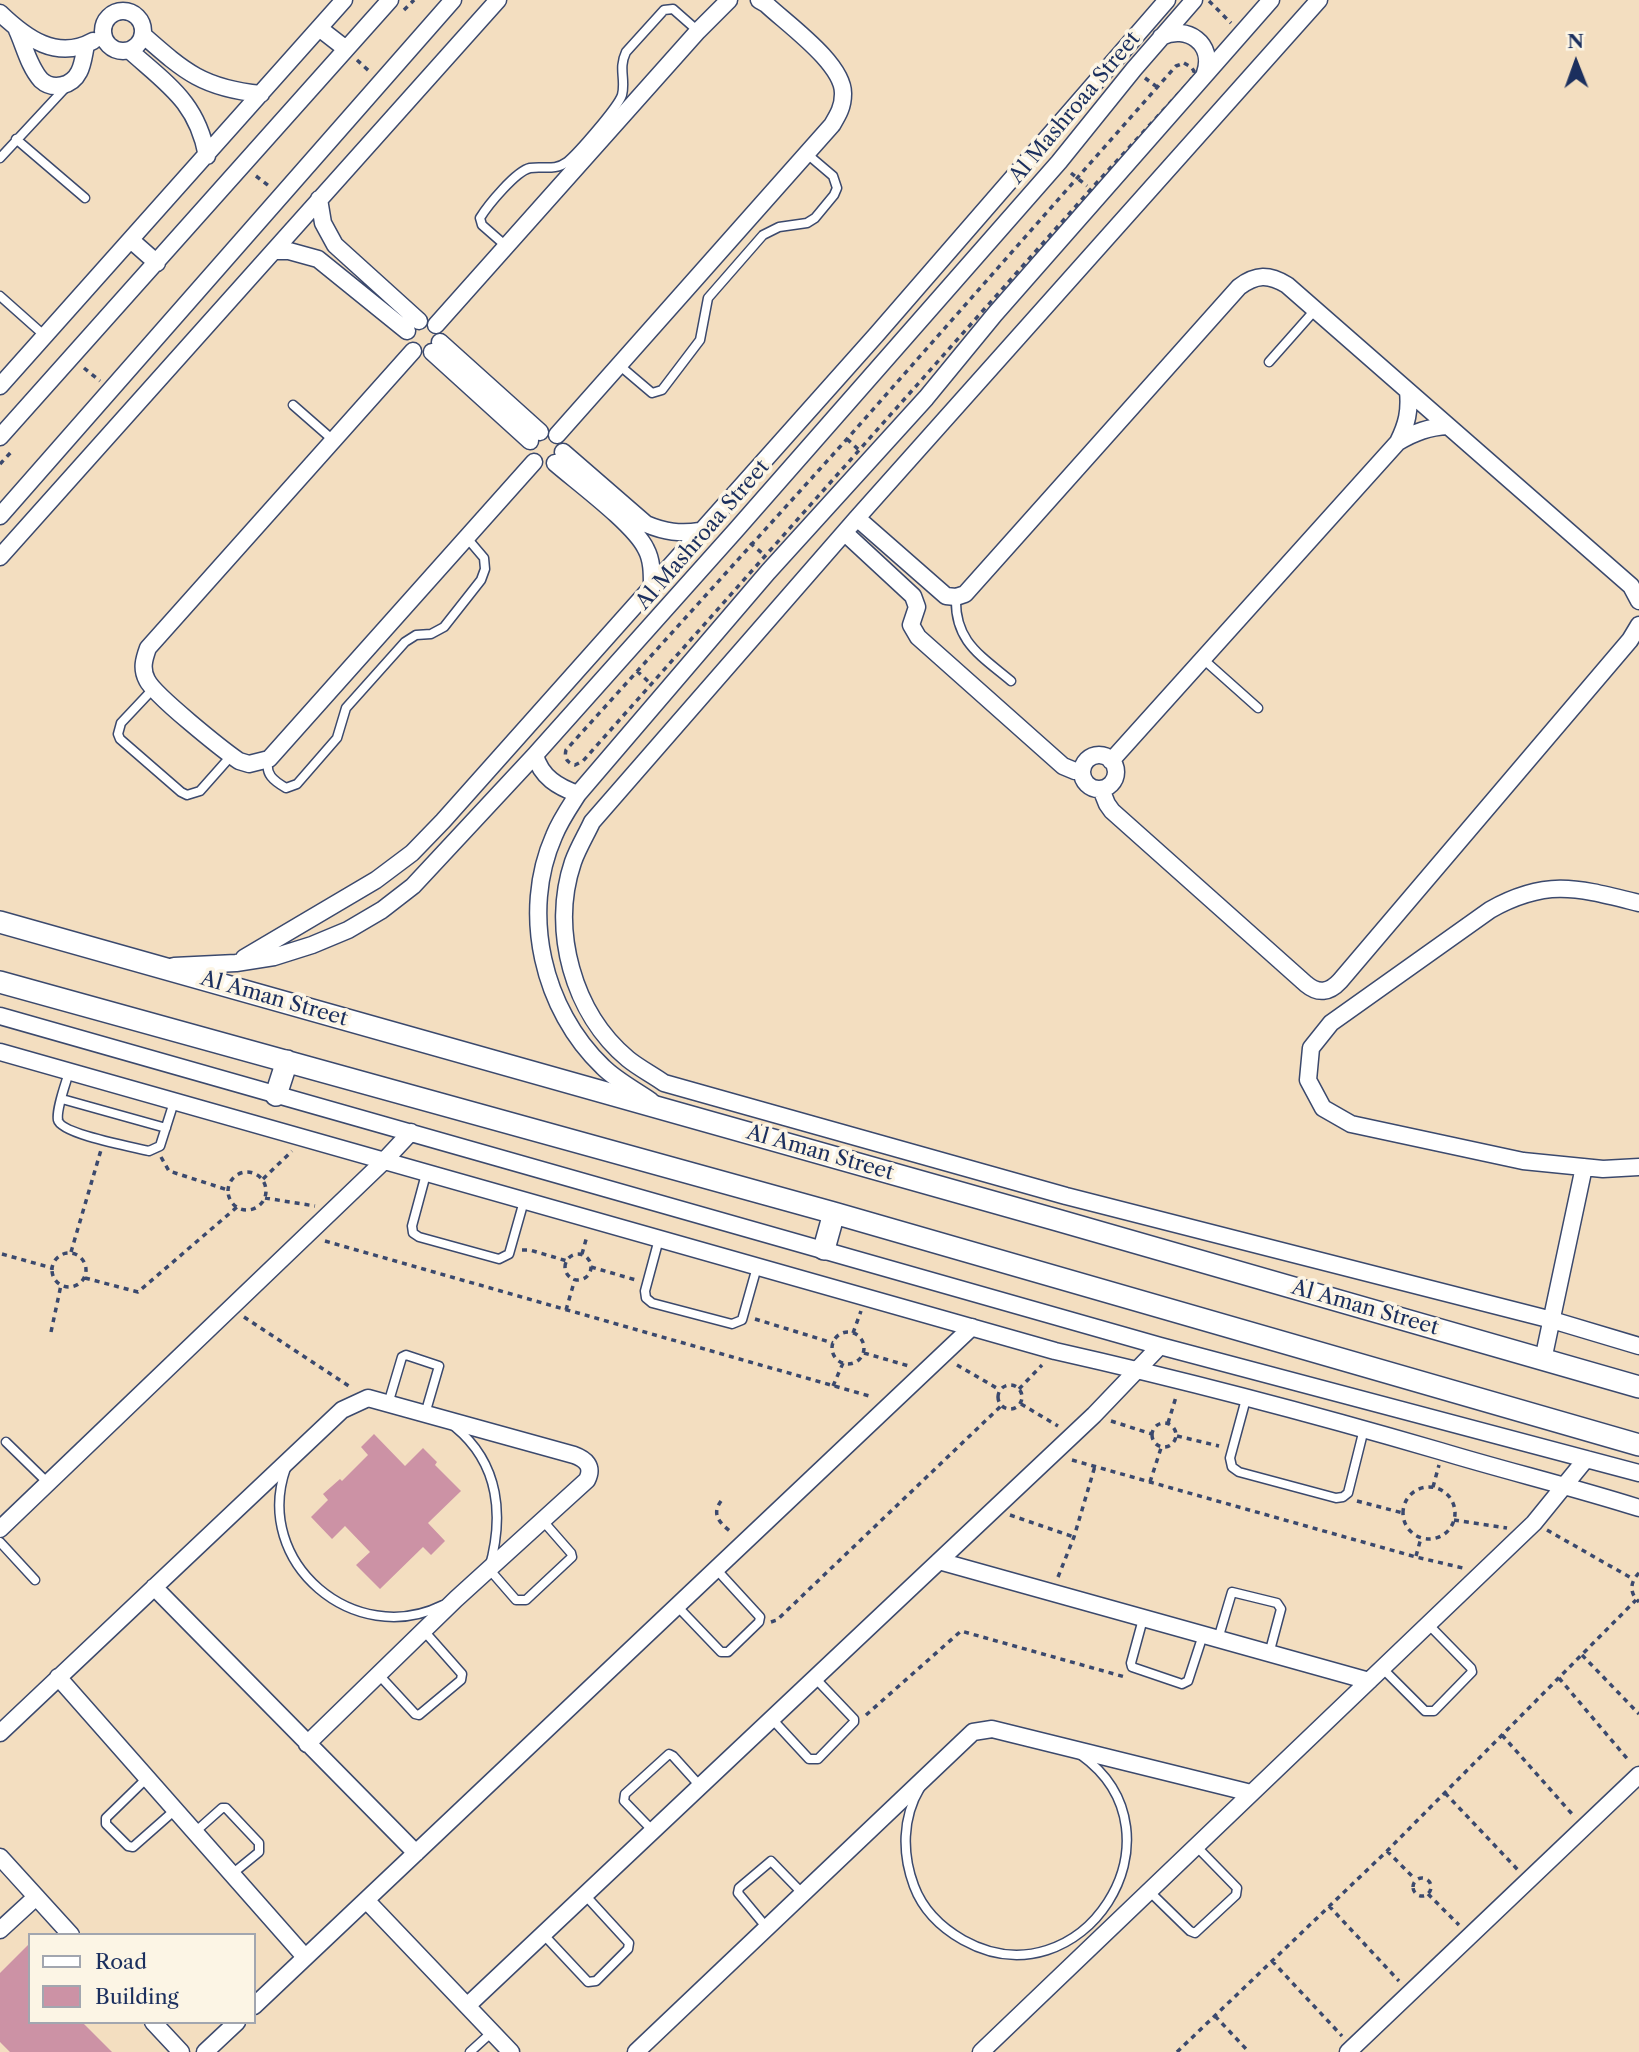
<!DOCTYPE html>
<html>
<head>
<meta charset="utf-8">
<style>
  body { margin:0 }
  #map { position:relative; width:1639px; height:2052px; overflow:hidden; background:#f3dec0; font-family:"Libre Caslon Text",serif }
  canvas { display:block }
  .legend { position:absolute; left:28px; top:1933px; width:228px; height:91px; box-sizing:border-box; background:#fcf5e5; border:2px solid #a2a6af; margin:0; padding:9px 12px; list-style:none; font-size:21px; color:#1b2f5e }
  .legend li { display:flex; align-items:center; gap:14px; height:35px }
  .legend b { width:35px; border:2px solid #a2a6af }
  .north { position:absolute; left:1541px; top:28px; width:70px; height:70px; -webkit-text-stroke:5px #fcf5e5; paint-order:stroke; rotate:359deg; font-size:19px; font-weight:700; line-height:28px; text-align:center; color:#1b2f5e }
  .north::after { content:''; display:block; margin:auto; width:24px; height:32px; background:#1b2f5e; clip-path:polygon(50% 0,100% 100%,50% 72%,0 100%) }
</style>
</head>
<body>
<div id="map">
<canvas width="1639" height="2052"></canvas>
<ul class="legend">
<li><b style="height:9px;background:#fff"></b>Road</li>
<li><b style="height:19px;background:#cc92a5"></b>Building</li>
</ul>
<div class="north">N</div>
</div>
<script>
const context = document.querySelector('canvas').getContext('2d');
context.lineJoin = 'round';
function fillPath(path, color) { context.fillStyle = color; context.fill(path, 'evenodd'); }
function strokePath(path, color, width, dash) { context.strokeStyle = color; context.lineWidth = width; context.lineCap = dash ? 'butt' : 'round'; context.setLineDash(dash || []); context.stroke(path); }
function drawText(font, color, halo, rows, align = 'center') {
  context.font = font + ' "Libre Caslon Text",serif'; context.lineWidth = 7; context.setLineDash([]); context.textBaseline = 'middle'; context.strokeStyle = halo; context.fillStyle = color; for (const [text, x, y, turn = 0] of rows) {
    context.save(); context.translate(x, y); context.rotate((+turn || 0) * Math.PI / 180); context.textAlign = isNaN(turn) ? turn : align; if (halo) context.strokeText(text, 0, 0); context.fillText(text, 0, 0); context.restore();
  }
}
fillPath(new Path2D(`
  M374 1434 405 1466 423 1448 437 1462 435 1465 461 1491 428 1523 445 1541 431 1555 423 1547 380 1589 356 1565 370 1552 345 1526 332 1539 311 1517 328 1500 323 1494 340 1479 342 1481 368 1455 361 1447Z
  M30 1943V2022H82L112 2052H10L0 2042V1973Z`), '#cc92a5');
const service = new Path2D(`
  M16 139 85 198
  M0 158 67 86
  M506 246 482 225 480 218C488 205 516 171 530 168 543 166 555 171 567 162 578 153 618 107 622 95 626 79 618 69 626 52L664 10 673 9 698 31
  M0 296 45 336
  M1269 362 1315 310
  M619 365 652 393 662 390 700 340 708 298 763 235 779 227 807 223 815 218 834 195 837 188 833 176 806 153
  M293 405 333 440
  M956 597C954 641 980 655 1011 681
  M1203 659 1258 708
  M153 689 121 723 118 734 120 739 181 792 187 795 200 791 231 756
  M269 759C264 774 274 781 286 788L297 784 337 738 346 708 405 642 416 635 431 634 444 627 481 580 485 569 484 558 467 538
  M69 1072C66 1083 56 1109 58 1120 61 1134 133 1147 149 1151L160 1146 174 1102
  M62 1099 166 1128
  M426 1174 412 1226 413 1233 419 1237 499 1259 509 1254 524 1201
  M659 1239 645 1291 646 1298 652 1303 732 1324 742 1320 757 1267
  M1246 1399 1230 1458 1232 1467 1239 1472 1336 1498 1343 1497 1348 1493 1364 1429
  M388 1404 402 1357 406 1355 439 1366 425 1414
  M455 1427C500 1464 504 1517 489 1569L516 1600H526L572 1557 571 1553 543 1521
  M6 1442 48 1483
  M286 1468C252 1563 355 1649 443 1605
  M0 1542 35 1580
  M677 1606 721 1652H728L759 1622 760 1617 716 1569
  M1143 1619 1131 1663 1132 1667 1182 1684 1188 1681 1203 1635
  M1218 1639 1232 1592 1277 1603 1281 1609 1269 1654
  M1382 1668 1425 1711H1434L1472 1672 1471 1668 1428 1624
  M379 1675 415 1714 419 1715 461 1680 462 1674 424 1631
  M772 1719 809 1759H818L854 1722V1719L815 1678
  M147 1778 106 1818V1824L128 1846 133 1847 175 1810
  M920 1788C902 1818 902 1854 914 1886 923 1910 942 1928 963 1940 1081 2006 1192 1835 1081 1755
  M653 1831 624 1801 625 1794 669 1754 673 1756 700 1786
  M195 1832 222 1808H226L259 1843V1852L232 1874
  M1149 1891 1190 1931 1195 1933 1236 1895 1237 1888 1196 1846
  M767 1928 738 1893 739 1888 771 1861 803 1894
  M543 1934 588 1982 596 1981 628 1949 629 1943 585 1895
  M470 2052 492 2032`);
const minor = new Path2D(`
  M1319 0 857 518 592 822C586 835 578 848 573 862 550 930 573 1013 628 1059 639 1068 653 1075 664 1083L1066 1196 1552 1320 1639 1346
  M103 31a20 20 0 1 1 40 0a20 20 0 1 1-40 0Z
  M0 13C26 38 57 61 93 41
  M319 28 346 49
  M17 30C24 45 29 67 41 80 53 91 72 86 79 72 83 65 84 54 86 45
  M143 35C185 72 203 88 261 94
  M1161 37C1187 24 1215 44 1205 73
  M129 50C168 85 197 102 207 156
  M319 199 323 223 335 245 419 321
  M132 241 157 263
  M274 251H289L318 259 407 331
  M436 325 698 31 729 0
  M440 342 540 432
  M413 351 148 648C144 659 141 669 147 680 154 695 223 750 239 761L249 764 269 759 534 462
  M432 352 530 441
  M0 386 344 0
  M557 435 832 125C838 115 843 107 843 94 844 64 787 24 766 4L759 0
  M0 437 390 0
  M1398 442C1415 432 1429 427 1448 426
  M563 452 646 524C665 532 680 534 700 531
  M555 463C578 483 634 524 646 549 652 560 652 573 652 586
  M0 516 453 0
  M857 518 946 596 956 597 965 594 1239 287C1256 274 1269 274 1287 285L1631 586 1639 601
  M845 533 913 596 917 607 911 625 918 637 1063 766 1075 771H1082
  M0 557 498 0
  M535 755C541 777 558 787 578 794
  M1082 772a17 17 0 1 1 34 0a17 17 0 1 1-34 0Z
  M1111 761 1398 442C1407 424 1410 411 1408 391
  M1101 789 1107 804 1112 811 1306 984C1318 994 1329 993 1340 981L1630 640 1639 625
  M1639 903C1578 888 1547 878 1490 910L1331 1023 1311 1048 1308 1080 1323 1108 1351 1124 1523 1161 1603 1169 1639 1167
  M244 958 376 880 412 853 443 821 877 334 1167 0
  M174 966 236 963 274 957 312 945 348 930 382 910 413 886 535 755 736 530 1059 162 1134 69 1194 0
  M0 1016 1160 1346 1639 1473
  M0 1052 1055 1351C1184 1380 1313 1414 1440 1451 1506 1471 1573 1487 1639 1508
  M651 1101C635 1090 616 1080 603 1067 543 1010 520 913 554 836 560 821 569 808 578 794L768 572 926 398 995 314 1271 0
  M1543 1360 1584 1167
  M0 1529 383 1162 411 1132
  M939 1561 1369 1681
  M154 1587 416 1853
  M58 1677 305 1957
  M0 1733 342 1410 368 1398 574 1455C585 1459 594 1466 587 1480L456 1599 307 1744
  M0 1857 71 1935
  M366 1900 511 2052
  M0 1930 36 1897
  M254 2006 972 1327
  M467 2006 1094 1415 1160 1346
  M153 2022 181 2052
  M205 2052 237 2022
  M636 2052 973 1732 992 1729 1251 1793
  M981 2052 1534 1523 1586 1459
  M1348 2052 1639 1775`);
const tertiary = new Path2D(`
  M0 922 1057 1220 1639 1387
  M0 982 834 1213 1639 1445
  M276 1095 287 1061
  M824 1249 834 1213`);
strokePath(service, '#3b496d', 11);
strokePath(minor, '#3b496d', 19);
strokePath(tertiary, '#3b496d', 24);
strokePath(new Path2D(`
  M1209 1 1231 23
  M404 10 414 0
  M357 60 369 71
  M1184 63 1191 67 1194 71 1191 80 1091 189 583 761 575 765C567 763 564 758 566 750L847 439 1176 66Z
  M1145 78 1157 87
  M1071 173 1087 186
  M256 176 269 186
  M84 368 100 381
  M847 439 859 450
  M0 464 13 450
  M750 543 763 554
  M637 671 652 685
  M161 1157 169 1171 228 1190
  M228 1191a19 19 0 1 1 38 0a19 19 0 1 1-38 0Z
  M263 1179 292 1151
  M265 1198 315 1206
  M325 1241 873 1397
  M522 1250H530L567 1261
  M71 1252 101 1150
  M52 1270a17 17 0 1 1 34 0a17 17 0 1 1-34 0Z
  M2 1254 52 1268
  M582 1254 587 1236
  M565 1267a13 13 0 1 1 26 0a13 13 0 1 1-26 0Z
  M591 1267 636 1280
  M85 1278 138 1292 237 1207
  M566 1310 575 1279
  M244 1317 352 1388
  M755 1319 833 1343
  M51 1332 61 1285
  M832 1348a16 16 0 1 1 32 0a16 16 0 1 1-32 0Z
  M853 1333 861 1311
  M864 1353 909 1366
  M957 1365 1000 1390
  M998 1397a12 12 0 1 1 24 0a12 12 0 1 1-24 0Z
  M833 1386 843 1363
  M1019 1389 1042 1365
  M1021 1404 1058 1426
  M1111 1421 1152 1434
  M1152 1435a12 12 0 1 1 24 0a12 12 0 1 1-24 0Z
  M1168 1423 1176 1397
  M1177 1436 1219 1446
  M1072 1460 1416 1557 1463 1568
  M1150 1482 1161 1448
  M1433 1487 1439 1465
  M1403 1513a26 26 0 1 1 52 0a26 26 0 1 1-52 0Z
  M721 1501C711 1515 720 1523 731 1532
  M1357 1501 1403 1513
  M1010 1515 1074 1537
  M1454 1520 1507 1528
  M1547 1530 1633 1579
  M1416 1556 1421 1538
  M1639 1573C1630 1582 1629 1593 1639 1602
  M1058 1577 1074 1537 1095 1466
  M771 1622 777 1620 1001 1406
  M1582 1655 1639 1714
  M1559 1678 1630 1762
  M866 1715 961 1631 1125 1677
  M1502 1735 1573 1815
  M1445 1793 1518 1870
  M1387 1851 1415 1879
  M1413 1887a9 9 0 1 1 18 0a9 9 0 1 1-18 0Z
  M1428 1894 1459 1925
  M1329 1906 1399 1981
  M1272 1961 1342 2036
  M1215 2016 1249 2052
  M1177 2052 1387 1851 1636 1600`), '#3b496d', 3.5, [5, 5]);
strokePath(service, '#fff', 8);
strokePath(minor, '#fff', 16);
strokePath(tertiary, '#fff', 21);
drawText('21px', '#1b2f5e', '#fcf5e5', [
  ["Al Mashroaa Street",1075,108,-50],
  ["Al Mashroaa Street",703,535,-49],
  ["Al Aman Street",274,999,16],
  ["Al Aman Street",820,1153,16],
  ["Al Aman Street",1365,1308,16]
]);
</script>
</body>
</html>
